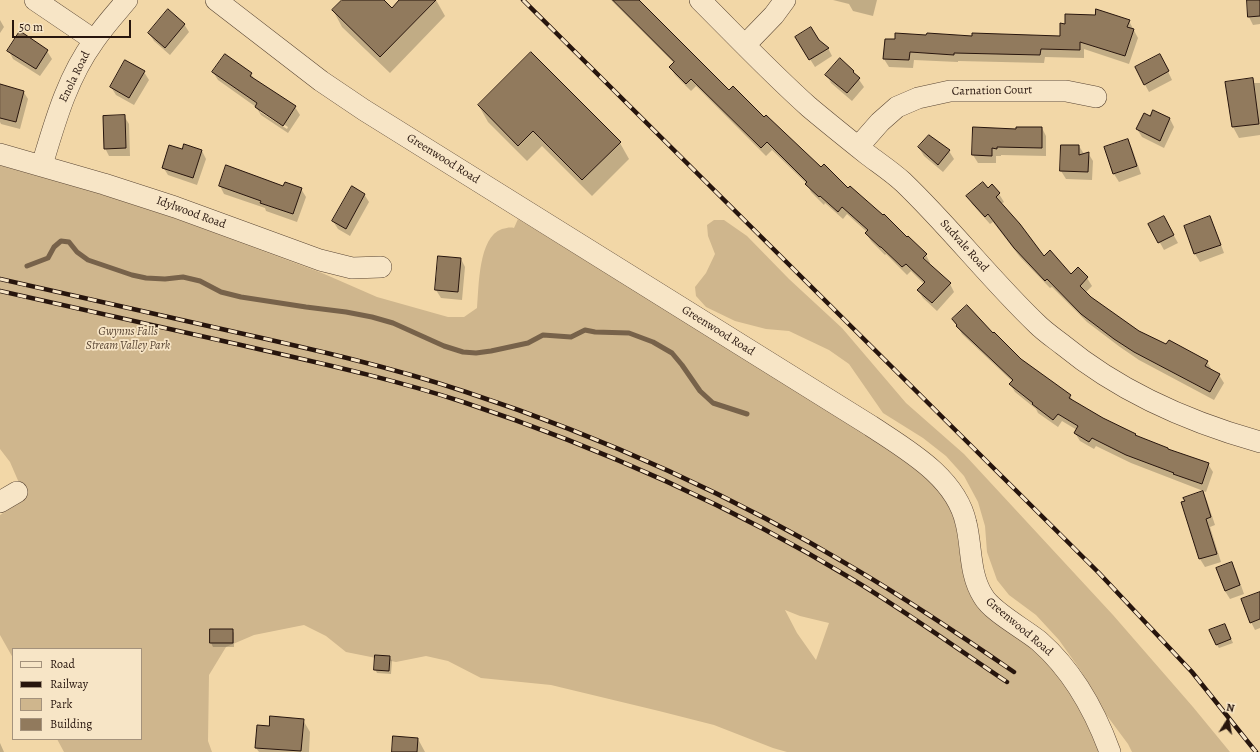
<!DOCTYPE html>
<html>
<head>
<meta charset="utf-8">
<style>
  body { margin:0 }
  #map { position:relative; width:1260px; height:752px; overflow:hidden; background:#f2d7a7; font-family:Alegreya,serif }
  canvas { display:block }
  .legend { position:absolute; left:12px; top:648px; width:130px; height:92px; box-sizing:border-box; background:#f7e5c6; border:1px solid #a4927c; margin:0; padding:5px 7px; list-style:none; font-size:12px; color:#27150d }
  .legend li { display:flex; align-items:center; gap:8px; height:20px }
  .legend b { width:20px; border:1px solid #a4927c }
  .north { position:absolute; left:1208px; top:700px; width:40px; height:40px; -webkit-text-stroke:3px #f7e5c6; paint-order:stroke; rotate:11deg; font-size:11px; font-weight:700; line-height:16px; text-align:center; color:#27150d }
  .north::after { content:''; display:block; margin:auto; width:14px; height:18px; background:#27150d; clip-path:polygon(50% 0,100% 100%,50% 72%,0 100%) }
  .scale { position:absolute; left:12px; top:20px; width:119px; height:18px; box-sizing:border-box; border:2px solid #27150d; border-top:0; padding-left:5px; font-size:12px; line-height:14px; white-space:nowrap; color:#27150d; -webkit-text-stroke:3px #f7e5c6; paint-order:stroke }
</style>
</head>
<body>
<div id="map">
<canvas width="1260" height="752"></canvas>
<ul class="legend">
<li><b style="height:5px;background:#f7e5c6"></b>Road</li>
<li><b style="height:5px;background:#27150d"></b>Railway</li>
<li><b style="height:11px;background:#cfb68d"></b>Park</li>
<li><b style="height:11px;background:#917a5d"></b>Building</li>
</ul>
<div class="north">N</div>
<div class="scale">50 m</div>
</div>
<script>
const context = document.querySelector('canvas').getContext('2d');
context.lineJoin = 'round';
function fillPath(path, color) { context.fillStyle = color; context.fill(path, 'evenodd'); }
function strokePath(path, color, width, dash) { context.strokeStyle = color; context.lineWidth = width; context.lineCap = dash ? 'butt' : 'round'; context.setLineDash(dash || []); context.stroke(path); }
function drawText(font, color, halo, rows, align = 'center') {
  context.font = font + ' Alegreya,serif'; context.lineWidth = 3.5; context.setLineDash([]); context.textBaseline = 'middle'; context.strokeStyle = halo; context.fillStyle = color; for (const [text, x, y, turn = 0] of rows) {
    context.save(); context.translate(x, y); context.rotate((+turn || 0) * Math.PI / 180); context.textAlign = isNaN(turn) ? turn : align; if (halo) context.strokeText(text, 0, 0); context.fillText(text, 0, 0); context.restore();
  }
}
fillPath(new Path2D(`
  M0 163 70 184 174 218 322 273 377 297 448 317H464L477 308C479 287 478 237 502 229 507 228 510 227 514 228L518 219 867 433 928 477 953 510 960 554 968 589 976 603 1035 650 1050 665 1082 710 1101 752H787L773 748 714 725 659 711 551 685 481 678 448 661 426 656 396 662 346 652 326 636 304 625 254 635 226 647 209 675 208 741 212 752H64L57 739H141V649H13V658L0 635V515L26 499 10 462 0 449ZM785 610 800 616 829 623 816 660 797 633Z
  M714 220H724L747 236 789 279 842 328 906 403 964 454 1113 615 1193 707 1230 752H1132L1128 744 1099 705 1081 671 1059 640 1036 615 1009 595 997 580 987 552 985 526 978 502 964 476 946 456 923 438 883 413 849 364 829 350 789 331 766 329 735 321 706 307 696 296 695 287 706 273 715 254 708 236 707 225Z`), '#cfb68d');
fillPath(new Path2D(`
  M343 0H382L392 9 400 0H436L445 16 390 73 342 27 333 10Z
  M611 0H638L729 91 764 118 821 168 848 189 926 255 930 263 929 265 950 284 954 292 937 311 923 298 918 290 924 284 911 271 907 275 886 254 885 255 871 241 866 233 867 232 847 214 843 219 825 203 824 205 811 192 807 184 772 150 766 156 696 86 691 91 675 75 670 67 674 63Z
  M833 0H877L873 16 853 11 849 4Z
  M1248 0H1260V24L1253 25 1249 17Z
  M0 20 4 27 0 33Z
  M1129 21 1138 38 1129 64 1084 49V58L1045 57 1044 63 958 61V62L914 60 913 68 889 67 884 59 896 40 927 36 1061 37Z
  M184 24 189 32 170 55 154 41 149 33Z
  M801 45 828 48 832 56 815 67Z
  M9 51H47L52 59 40 76 13 59Z
  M1164 63 1172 80 1149 92 1136 68Z
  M853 71 864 87 852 101 831 83 827 75Z
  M144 72 149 80 134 105 116 95 111 87Z
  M213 72 251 74 255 80 295 107 300 115 288 133 261 115 256 107 218 80ZM260 109 288 127 287 129 260 112Z
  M1252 80 1254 83H1260V135L1239 138 1233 127Z
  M0 85 23 91 28 99 20 129 1 124 0 122Z
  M479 106 620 143 629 159 592 196 542 146 527 161 488 122Z
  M1153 111 1170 119 1174 127 1164 148 1142 137 1137 129 1150 118Z
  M124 116 129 124 130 156H109L105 148Z
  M1042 128 1046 136V156L1001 155V156H996V163H978L973 155 1017 130Z
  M1128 140 1132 148 1141 174 1119 182 1114 174 1105 147Z
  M1079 146 1084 154 1088 153 1093 161 1092 180 1066 179 1061 171Z
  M919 148 949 151 954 159 943 172 924 156Z
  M202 151 206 159 197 185 168 175 163 167Z
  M220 186 301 189 306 197 297 222 266 211 265 208 224 194Z
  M992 186 999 194 1004 202 1001 204 1044 257 1071 275 1078 268 1087 278 1092 286 1085 293 1091 298 1139 331 1167 346 1207 362 1212 370 1219 375 1224 383 1214 400 1139 360 1120 347 1087 322 1052 287 1050 288 1020 257 993 222 990 224 972 204 968 196 988 189Z
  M364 194 369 202 350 236 338 229 333 221Z
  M1209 218 1214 226 1224 253 1200 262 1195 254 1185 227Z
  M1150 225H1168L1178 243 1164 250Z
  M461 259 465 267 462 300 441 298 436 290Z
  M953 319 993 335 1021 359 1070 396 1074 402 1103 419 1135 435 1136 436 1169 451 1208 464 1213 472 1206 492 1131 463 1096 446 1094 449 1080 441 1075 433 1077 430 1062 421 1058 427 1038 413 1036 409 1015 392 1010 384 1013 382 962 334Z
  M1203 493 1207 501 1215 525 1210 527 1221 562 1205 567 1200 559 1182 503Z
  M1231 563 1236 571 1244 594 1230 599 1225 591 1217 568Z
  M1260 597V628L1255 630 1251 622Z
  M1227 629 1233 643 1219 648 1217 645Z
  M211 630H232L234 633V647H213L211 643Z
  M390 657 392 661 391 674 377 673 375 669Z
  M303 720 310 732 309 752H259L256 748 270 727Z
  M418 739 425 752H393Z
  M0 743 4 752H0Z`), '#0003');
strokePath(new Path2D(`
  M27 266 48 258 54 247 61 241 69 242 77 252 88 260 132 275 146 278 165 279 183 277 200 281 221 292 241 297 306 307 346 312 372 317 393 323 444 346 463 352 476 353 491 351 528 343 543 335 571 337 585 330 595 332 629 333 653 342 672 353 682 365 700 391 713 403 747 414`), '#77624a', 5);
const building = new Path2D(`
  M342 0H384L392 8 399 0H436L380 57 332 10Z
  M613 0H639L729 90 733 86 764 117 766 115 821 167 824 164 848 188 850 186 883 215 884 214 907 237 908 236 927 254 923 258 951 283 932 303 917 290 925 282 906 264 902 267 881 247H880L865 233 868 230 842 207 838 212 820 196 819 197 805 184 807 182 767 142 761 148 691 79 686 84 669 67 674 62Z
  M1247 0H1260V16L1248 17Z
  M168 9 185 24 165 48 148 33Z
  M1096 9 1130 20 1127 27 1134 29 1125 56 1080 42V50L1041 49 1040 55 954 53V55L910 52 909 60 883 59 885 39H895V33L926 35 927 33 972 36V33L1060 36V23L1065 24V14L1095 15Z
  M811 27 819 40 829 48 809 60 795 37Z
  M20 31 48 50 36 69 7 51Z
  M531 52 621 142 582 180 533 131 518 146 478 105Z
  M225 54 252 73 250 76 296 106 283 126 255 107 257 103 212 72Z
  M1160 54 1169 71 1144 85 1135 67Z
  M840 58 854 71 853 72 860 78 847 93 825 75Z
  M125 60 145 71 129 98 110 87Z
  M1253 78 1259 124 1232 127 1225 82Z
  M0 84 24 91 16 122 0 118Z
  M1153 110 1170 118 1160 141 1136 129 1144 113 1150 116Z
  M125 115 126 148 104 149 103 116Z
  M973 127 1016 129V127H1042V148L997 147V149L992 148V156L972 155Z
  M929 135 950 150 938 165 918 147Z
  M1128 139 1137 166 1113 174 1104 147Z
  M184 144 202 150 193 178 162 168 169 145 182 149Z
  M1061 145H1079V155L1089 152 1088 172 1060 171Z
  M226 165 283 186 285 182 302 188 293 214 260 203 261 201 219 186Z
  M983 182 988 188 992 184 1000 193 996 197 1020 224 1044 256 1050 250 1071 274 1078 267 1088 277 1080 286 1091 297 1139 331 1166 344 1169 340 1208 361 1205 366 1220 374 1210 392 1134 352 1114 339 1081 314 1047 279 1045 281 1014 248 988 214 985 217 966 196Z
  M352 186 365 194 346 229 332 221Z
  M1164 216 1174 235 1158 243 1148 224Z
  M1210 216 1221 245 1194 254 1184 226Z
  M438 256 461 258 458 292 435 290Z
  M967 305 993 333 994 332 1021 359 1071 395 1069 398 1103 418 1136 434 1135 435 1168 448V449L1209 463 1202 484 1173 474 1174 473 1126 455 1092 438 1089 442 1074 433 1078 426 1058 414 1053 420 1032 404 1033 403 1009 384 1013 380 956 326 957 325 952 319Z
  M1203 491 1211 517 1206 519 1217 554 1199 559 1181 502 1185 501 1183 498Z
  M1232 562 1240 585 1225 591 1216 568Z
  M1260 592V619L1250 623 1241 599Z
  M1225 624 1231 639 1216 645 1209 630Z
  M210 629H233V643H210Z
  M375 655 390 656 389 671 374 670Z
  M270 716 304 719 301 751 255 748 257 725 269 726Z
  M393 736 418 738 417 752H392Z`);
fillPath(building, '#917a5d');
strokePath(building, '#27150d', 1);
const minor = new Path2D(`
  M35 0 94 40
  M216 0 321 81 364 110 871 426C907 450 956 477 966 523 972 547 969 574 983 596 992 612 1023 628 1039 641 1072 670 1095 711 1110 752
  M700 0C736 36 771 73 809 107 828 123 848 139 868 155 880 164 892 172 903 182 950 227 990 279 1037 324 1045 332 1054 338 1063 345 1120 392 1189 422 1260 442
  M745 45 774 15 785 0
  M858 147 880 122 897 107 918 98 950 91H1066L1096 97
  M0 154 104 184 175 207 320 260 352 268 381 267
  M42 165C55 122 67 78 94 41 104 26 116 13 127 0
  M0 502 17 492`);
strokePath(minor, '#5a4634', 22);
strokePath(minor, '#f7e5c6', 21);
const rail = new Path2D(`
  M523 0 1099 573 1192 672 1256 752
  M0 279C75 296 151 313 226 330 307 348 388 366 466 392 603 437 734 496 857 570 911 602 963 637 1014 672
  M0 291C80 309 160 327 241 345 315 362 390 378 463 402 598 447 730 505 852 579 905 611 955 647 1007 682`);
strokePath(rail, '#27150d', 4.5);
strokePath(rail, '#f7e5c6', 3, [9]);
drawText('12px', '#27150d', '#f7e5c6', [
  ["Enola Road",75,77,-64],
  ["Carnation Court",992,91,-1],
  ["Greenwood Road",443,159,32],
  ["Idylwood Road",191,213,20],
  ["Sudvale Road",964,246,48],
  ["Greenwood Road",718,331,32],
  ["Greenwood Road",1019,627,40]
]);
drawText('italic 12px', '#594533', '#f7e5c6', [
  ["Gwynns Falls",128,332],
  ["Stream Valley Park",128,346]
]);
</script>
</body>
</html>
